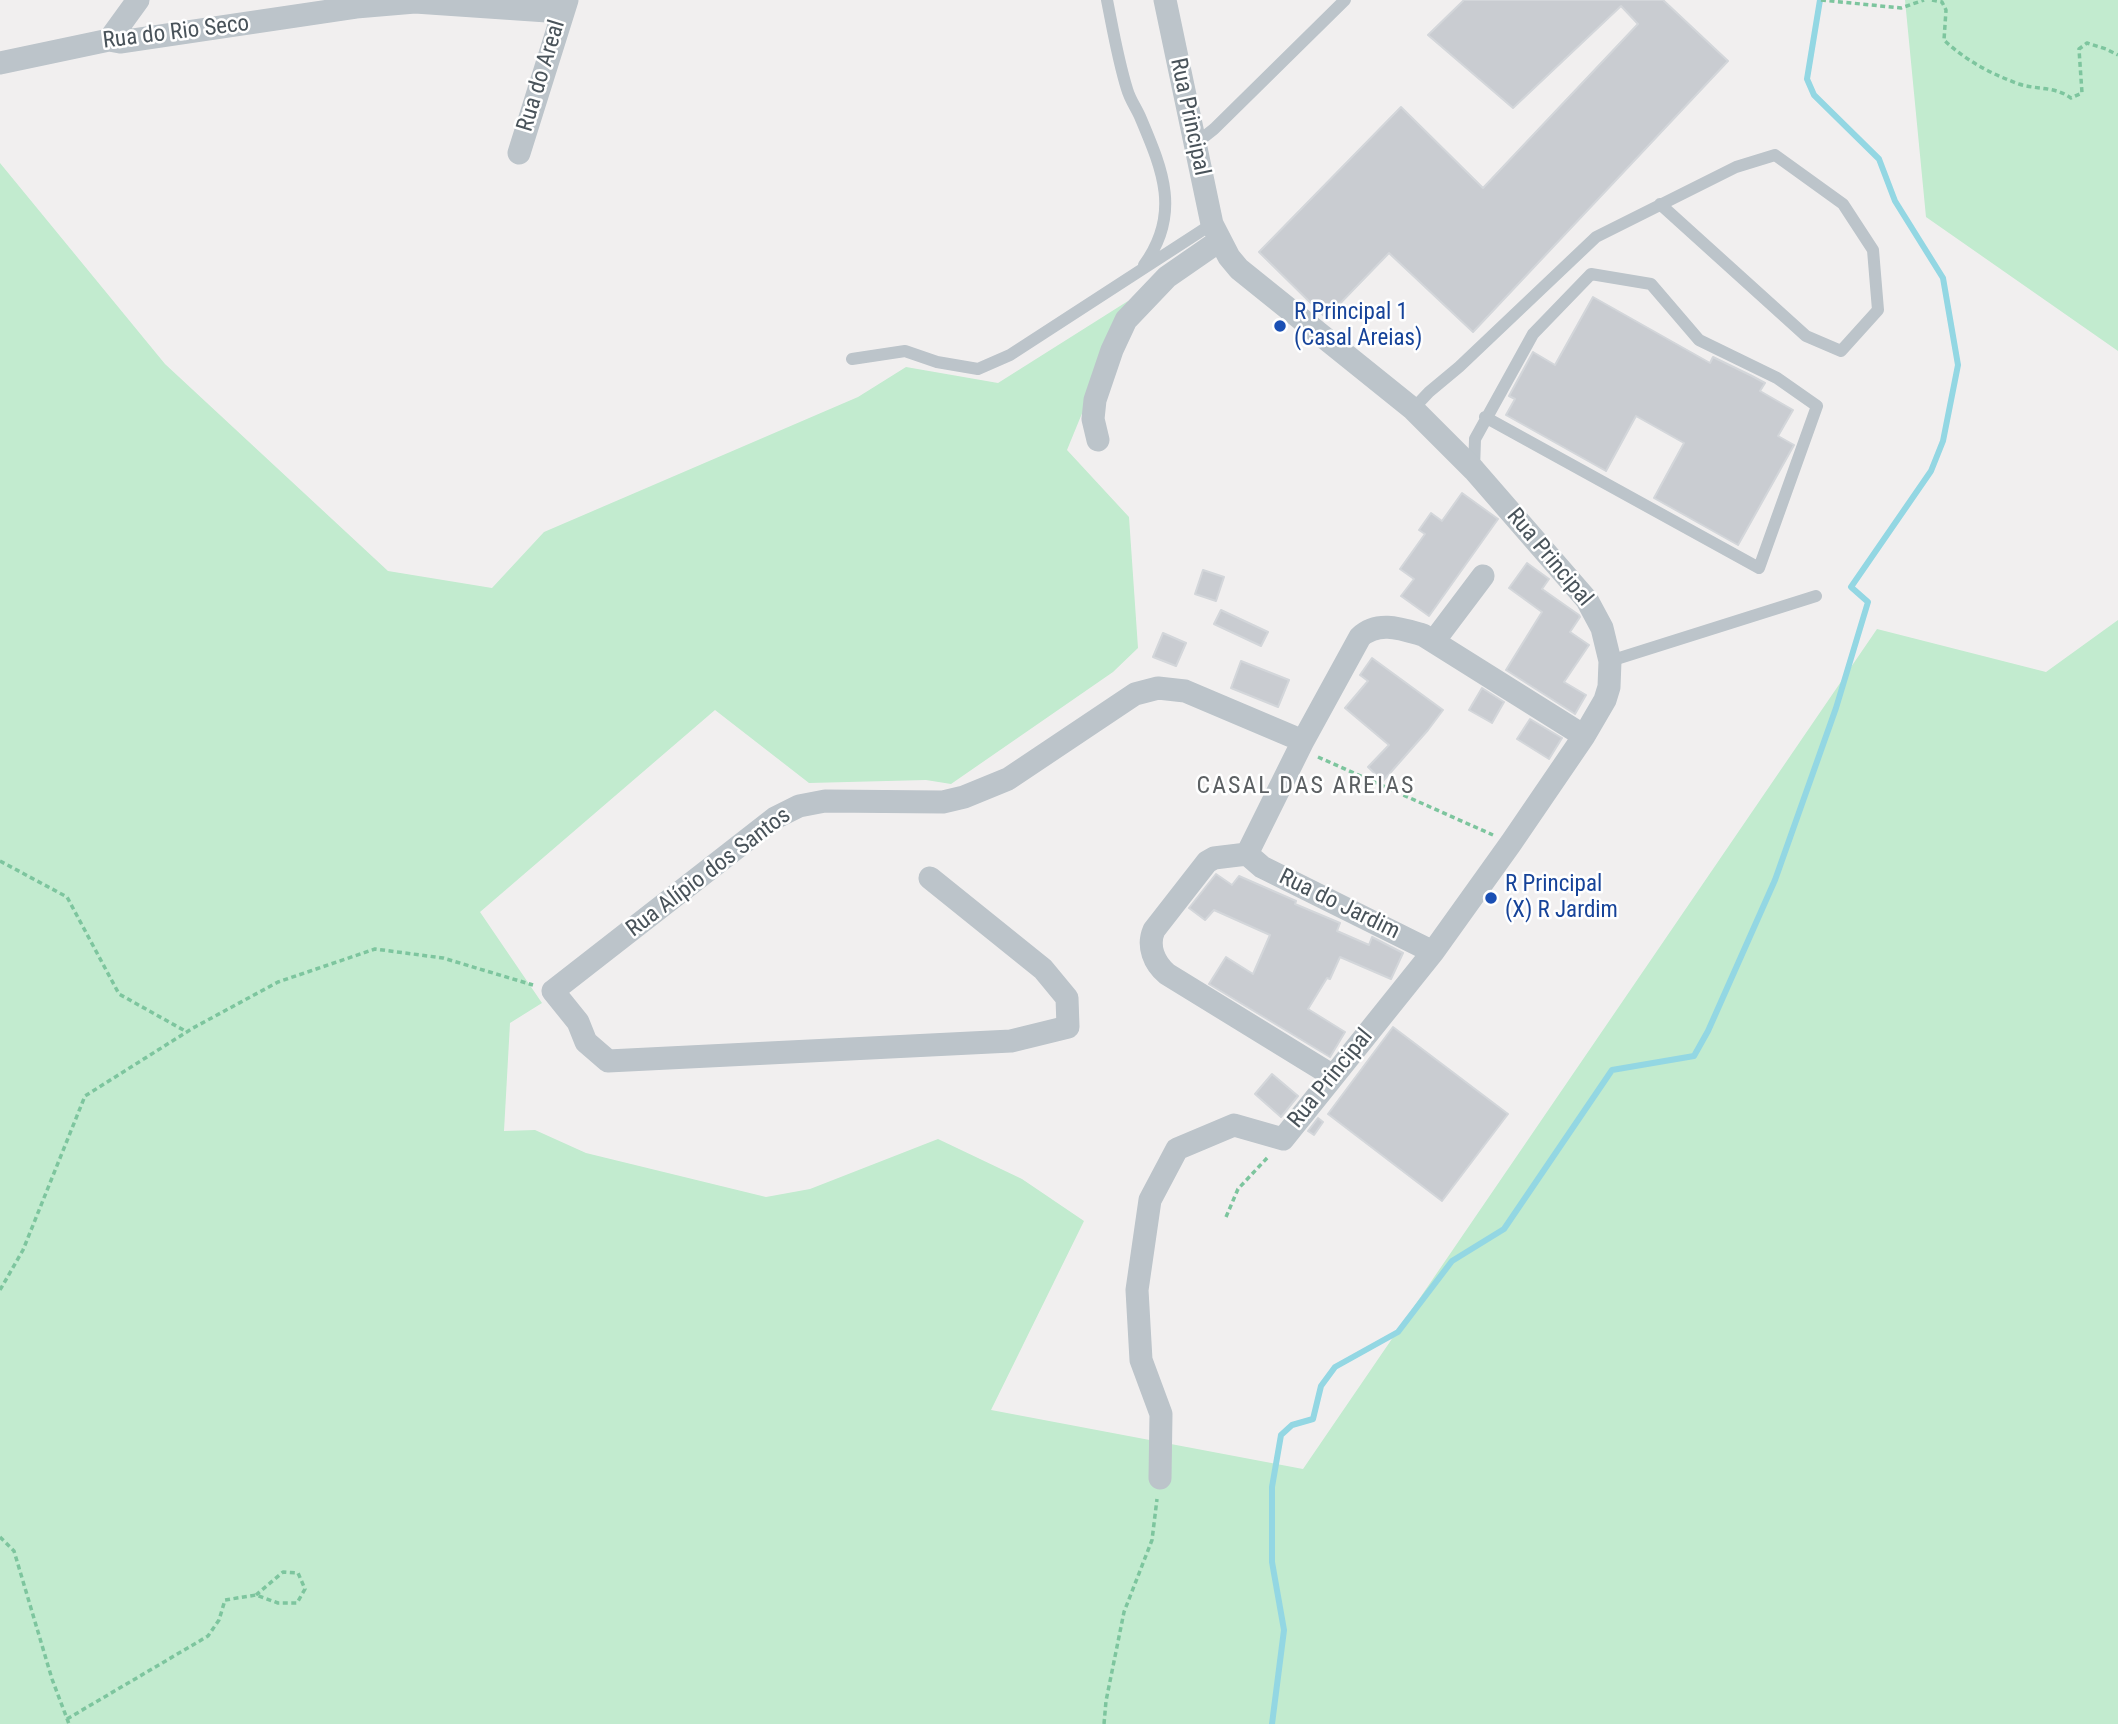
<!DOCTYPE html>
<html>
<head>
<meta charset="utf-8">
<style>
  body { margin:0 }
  canvas { display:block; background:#f1efef }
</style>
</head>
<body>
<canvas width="2118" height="1724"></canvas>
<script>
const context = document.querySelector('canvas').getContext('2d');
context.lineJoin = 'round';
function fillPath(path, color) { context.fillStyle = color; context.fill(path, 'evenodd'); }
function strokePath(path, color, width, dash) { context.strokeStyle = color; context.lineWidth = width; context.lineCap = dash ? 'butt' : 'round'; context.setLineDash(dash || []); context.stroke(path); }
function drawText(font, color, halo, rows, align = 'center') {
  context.font = font + ' "Roboto Condensed",sans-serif'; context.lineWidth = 5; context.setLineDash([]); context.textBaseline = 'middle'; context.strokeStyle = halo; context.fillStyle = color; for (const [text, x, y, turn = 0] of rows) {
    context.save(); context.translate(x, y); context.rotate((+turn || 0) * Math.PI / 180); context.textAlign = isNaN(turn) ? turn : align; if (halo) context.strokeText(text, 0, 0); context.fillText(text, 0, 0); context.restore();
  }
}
fillPath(new Path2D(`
  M1905 0H2118V351L1926 217Z
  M0 163 165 364 388 571 492 588 544 532 858 397 906 367 998 383 1128 301 1067 450 1129 517 1138 648 1113 672 951 784 926 780 809 783 715 710 480 912 542 1003 510 1023 504 1131 535 1130 586 1153 766 1197 810 1189 938 1139 1022 1179 1084 1221 991 1410 1303 1469 1877 629 2046 672 2118 620V1724H0Z`), '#c2ebcf');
strokePath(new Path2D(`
  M1272 1724 1284 1630 1272 1562V1487L1281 1435 1292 1425 1313 1419 1321 1386 1335 1367 1398 1332 1452 1261 1504 1229 1612 1070 1694 1056 1708 1031 1775 880 1836 708 1868 602 1851 587 1931 471 1943 441 1958 365 1943 278 1895 201 1879 159 1814 95 1807 79 1820 0`), '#93d7e3', 6);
const building = new Path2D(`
  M1464 0H1663L1728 61 1473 332 1389 253 1326 318 1259 252 1401 107 1483 188 1638 24 1621 6 1513 108 1428 35Z
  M1593 297 1710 363 1713 357 1752 376 1765 383 1760 391 1793 410 1778 436 1794 445 1738 545 1654 498 1684 443 1636 416 1606 471 1506 415 1515 399 1509 396 1533 352 1555 365Z
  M1462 493 1498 519 1429 616 1401 596 1414 579 1400 569 1425 534 1419 530 1431 513 1442 521Z
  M1527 563 1549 579 1542 589 1579 615 1580 617 1570 632 1589 645 1564 682 1586 695 1575 714 1506 670 1542 612 1509 588Z
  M1203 570 1224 577 1216 601 1195 594Z
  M1221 610 1268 632 1261 646 1214 624Z
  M1163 633 1186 643 1176 666 1153 657Z
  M1372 658 1443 710 1428 730 1383 781 1368 767 1389 745 1345 708 1368 681 1360 675Z
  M1241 661 1289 680 1278 707 1231 688Z
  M1482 688 1504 702 1492 723 1469 710Z
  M1530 719 1562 738 1549 759 1517 739Z
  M1216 874 1232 885 1239 876 1296 901 1295 904 1340 923 1337 931 1369 945 1372 937 1403 953 1391 979 1340 957 1330 979 1327 978 1308 1009 1345 1032 1330 1057 1209 984 1226 957 1253 974 1270 935 1214 910 1205 920 1189 908Z
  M1393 1027 1508 1114 1442 1201 1328 1114Z
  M1272 1074 1298 1096 1281 1117 1255 1094Z
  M1318 1118 1323 1122 1314 1135 1308 1131Z`);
fillPath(building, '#c9ccd1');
strokePath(building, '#d3d6da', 2);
strokePath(new Path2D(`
  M1821 0 1901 8 1924 0
  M1932 0 1942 2 1946 10 1944 40C1965 60 1991 74 2019 84 2037 90 2055 86 2071 98L2082 93 2079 49 2087 43 2106 49 2118 55
  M1318 757 1493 835
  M0 861 67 897 119 994 187 1032
  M1226 1217 1238 1189 1268 1157
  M0 1290 23 1250 85 1096 193 1028 278 982 375 949 443 958 533 985
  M0 1537 14 1551 52 1679 69 1724
  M67 1719 208 1636 219 1620 225 1600 256 1595 278 1603H297L305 1589 298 1573 283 1572 256 1595
  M1104 1724 1106 1701 1124 1612 1152 1540 1157 1499`), '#7dc59e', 3.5, [5, 3.5]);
strokePath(new Path2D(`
  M1107 0C1113 30 1118 60 1127 89 1130 100 1137 109 1141 119 1163 171 1181 214 1144 265
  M1195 144 1214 129 1345 0
  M852 359 905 351 937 362 978 369 1010 355 1212 224
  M1413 409 1429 392 1459 367 1596 237 1736 167 1775 155 1843 204 1873 250 1878 310 1841 351 1806 336 1660 204
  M1474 470 1475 439 1533 334 1591 274 1651 284 1699 340 1777 378 1817 406 1759 568 1485 417
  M1610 661 1816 596`), '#bcc4ca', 12);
strokePath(new Path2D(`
  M109 40 138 0
  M0 63 109 40 120 42 356 7 415 2 562 12
  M519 153 567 0
  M1098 440 1093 419 1095 400 1112 350 1126 320 1167 277 1219 241
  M1434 641 1483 576
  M1247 854 1303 741 1360 637C1378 620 1402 629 1423 635L1584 736
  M1247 854 1214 858 1207 862 1154 930C1147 946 1154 963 1167 974L1333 1076
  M1247 854 1262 867 1433 952
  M930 878 1043 969 1067 998 1068 1027 1011 1041 608 1061 586 1042 578 1022 553 991 775 818 799 806 825 801 943 802 964 797 1008 779 1135 694 1158 688 1185 691 1303 741
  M1160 1478 1161 1414 1141 1360 1137 1290 1150 1200 1177 1149 1234 1125 1283 1139 1433 952 1511 843 1584 736 1605 700 1609 687 1610 661 1602 628 1587 600 1474 470 1413 409 1239 269 1229 257 1212 224 1165 0`), '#bcc4ca', 23);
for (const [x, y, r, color] of [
  [1280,326,7,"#1a4fb4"],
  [1491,898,7,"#1a4fb4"]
]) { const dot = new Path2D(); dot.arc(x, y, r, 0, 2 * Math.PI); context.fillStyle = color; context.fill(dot); strokePath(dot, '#fff', 2.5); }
drawText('23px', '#49535a', '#fff', [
  ["Rua do Rio Seco",176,33,-7],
  ["Rua do Areal",542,76,-73],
  ["Rua Principal",1189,117,78],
  ["Rua Principal",1549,558,50],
  ["Rua Alípio dos Santos",709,873,-37],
  ["Rua do Jardim",1339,905,26],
  ["Rua Principal",1331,1079,-51]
]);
drawText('23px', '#164399', '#fff', [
  ["R Principal 1",1294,313],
  ["(Casal Areias)",1294,339],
  ["R Principal",1505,885],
  ["(X) R Jardim",1505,911]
], 'left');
context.letterSpacing = '2px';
drawText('24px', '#5c6063', '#fff', [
  ["CASAL DAS AREIAS",1306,787]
]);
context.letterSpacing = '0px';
</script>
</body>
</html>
